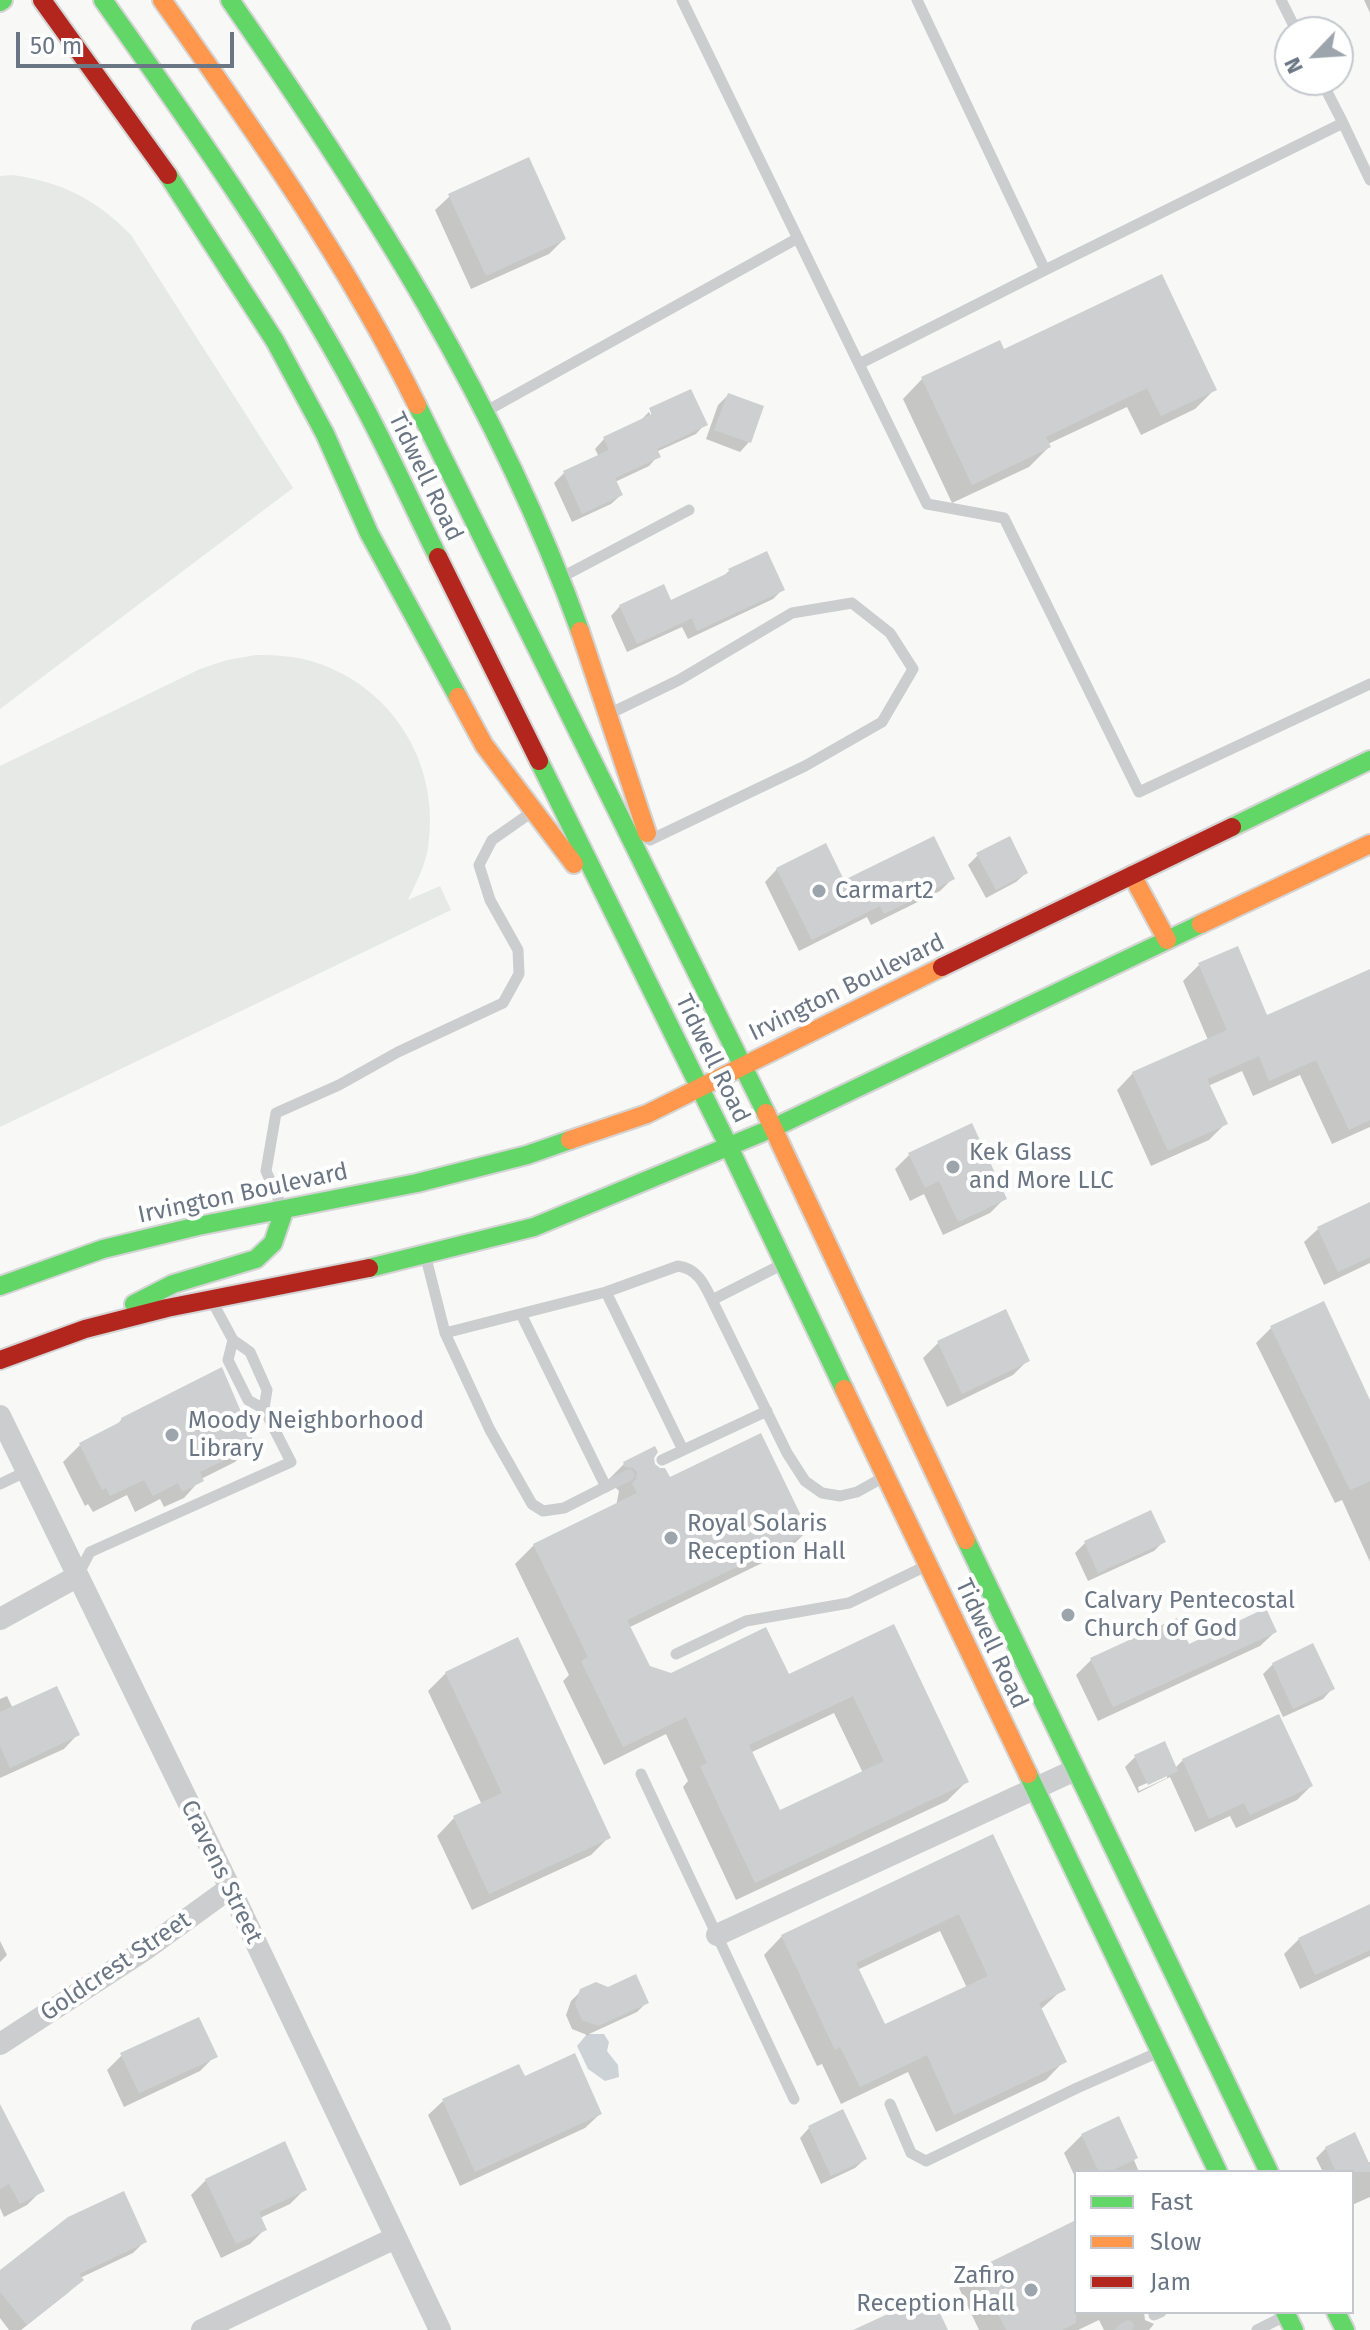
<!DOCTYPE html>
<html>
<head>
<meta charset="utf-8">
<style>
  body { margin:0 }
  #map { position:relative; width:1370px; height:2330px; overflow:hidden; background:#f8f8f7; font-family:"Fira Sans",sans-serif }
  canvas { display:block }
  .legend { position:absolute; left:1074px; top:2170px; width:280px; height:144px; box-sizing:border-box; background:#fff; border:2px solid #c4c8ce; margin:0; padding:10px 14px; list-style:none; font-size:24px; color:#6b7684 }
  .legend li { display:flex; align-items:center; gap:16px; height:40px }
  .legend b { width:40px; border:2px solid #c4c8ce }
  .north { position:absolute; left:1274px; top:16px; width:80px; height:80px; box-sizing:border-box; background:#fff; border:2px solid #c4c8ce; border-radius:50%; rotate:245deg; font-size:22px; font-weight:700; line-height:32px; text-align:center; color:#6b7684 }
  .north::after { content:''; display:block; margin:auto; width:28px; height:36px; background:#9ca4ac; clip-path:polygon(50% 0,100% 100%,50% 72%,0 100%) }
  .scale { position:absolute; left:16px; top:32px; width:218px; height:36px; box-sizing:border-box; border:4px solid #6b7684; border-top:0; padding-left:10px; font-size:24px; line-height:28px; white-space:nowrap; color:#6b7684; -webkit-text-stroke:6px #fff; paint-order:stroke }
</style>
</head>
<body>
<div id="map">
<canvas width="1370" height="2330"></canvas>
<ul class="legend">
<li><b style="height:10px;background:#63d668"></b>Fast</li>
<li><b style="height:10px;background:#ff974d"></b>Slow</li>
<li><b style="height:10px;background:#b3261e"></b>Jam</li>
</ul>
<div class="north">N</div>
<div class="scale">50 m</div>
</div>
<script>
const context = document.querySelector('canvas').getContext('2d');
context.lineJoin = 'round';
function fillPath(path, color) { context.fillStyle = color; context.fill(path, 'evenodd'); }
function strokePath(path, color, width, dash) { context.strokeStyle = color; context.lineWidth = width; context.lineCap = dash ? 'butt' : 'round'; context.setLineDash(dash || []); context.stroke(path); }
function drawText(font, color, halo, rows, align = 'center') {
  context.font = font + ' "Fira Sans",sans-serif'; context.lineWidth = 8; context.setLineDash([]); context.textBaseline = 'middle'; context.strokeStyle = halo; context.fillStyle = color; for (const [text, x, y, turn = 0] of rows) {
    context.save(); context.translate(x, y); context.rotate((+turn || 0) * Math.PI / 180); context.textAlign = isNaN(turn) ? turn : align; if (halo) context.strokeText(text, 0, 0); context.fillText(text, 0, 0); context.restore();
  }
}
fillPath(new Path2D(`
  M13 175C62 182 97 200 131 235L293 488 0 709V176Z
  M256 655C277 655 298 656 317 663 395 689 441 767 428 848 425 866 416 883 408 900L440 886 451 910 0 1127V766L200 669 227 660Z`), '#e6e9e5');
fillPath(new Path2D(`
  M587 2034H604L609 2042 607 2051 618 2065 619 2077 605 2081 588 2069 577 2046Z`), '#cdd2d6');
fillPath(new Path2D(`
  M1364 0H1370V13Z
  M450 196 564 239 549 254 471 289 435 210Z
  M1003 352 1215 389 1195 409 1141 435 1127 407 1048 444 1049 447 1029 467 952 503 903 399 922 379Z
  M728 395 749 442 740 452 706 439 718 405Z
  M650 410 705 424 696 434 656 452 658 456 649 466 615 482 621 495 611 504 572 522 554 483 564 473 599 457 595 449 604 439 641 420 649 412 655 424Z
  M729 571 783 589 773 599 688 639 682 627 627 652 611 616 620 606 670 602 721 578Z
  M978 855 1026 873 1016 882 986 898 968 865Z
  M777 869 843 882 952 879 940 891 871 925 867 917 799 951 765 882Z
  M1199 965 1266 1018 1370 971V1127L1332 1144 1300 1075 1253 1096 1242 1071 1208 1086 1225 1124 1209 1140 1151 1166 1117 1090 1133 1073 1208 1040 1183 981Z
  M910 1154 1004 1199 990 1213 943 1235 924 1194 910 1201 895 1169Z
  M1370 1205V1263L1324 1285 1304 1242 1318 1229Z
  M1323 1304 1368 1400 1370 1399V1562L1342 1500 1335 1503 1256 1343 1271 1328Z
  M938 1343 1028 1360 1013 1375 947 1407 923 1358Z
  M122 1419 252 1444 235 1462 201 1479 184 1498 164 1507 160 1499 135 1512 127 1495 93 1512 88 1504 85 1506 63 1462 80 1445 114 1428Z
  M652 1458 653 1465 669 1480 806 1532 787 1551 628 1628 648 1668 671 1675 788 1676 893 1627 966 1782 947 1801 736 1900 683 1787 688 1781 666 1734 604 1765 563 1681 569 1675 515 1564 534 1545 616 1506 619 1491 614 1486 605 1483 624 1464ZM834 1713 863 1773 779 1813 750 1753Z
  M1150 1513 1163 1542 1154 1551 1088 1581 1075 1553 1085 1543Z
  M1275 1632 1260 1646 1098 1721 1076 1675 1091 1660Z
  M1273 1664 1332 1689 1323 1699 1283 1717 1263 1674Z
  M446 1673 609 1837 591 1855 472 1910 437 1836 454 1818 482 1805 428 1691Z
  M7 1696 13 1709 78 1734 64 1749 0 1778V1699Z
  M1164 1744 1175 1768 1183 1760 1311 1786 1297 1800 1236 1828 1230 1816 1195 1832 1170 1777 1138 1793 1125 1767 1135 1757ZM1167 1774V1778L1139 1791 1138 1787Z
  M992 1837 1063 1989 1040 2010 1064 2061 1046 2080 936 2132 908 2072 841 2104 822 2064 817 2066 764 1955 782 1936ZM940 1931 967 1988 884 2027 857 1970Z
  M1370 1906V1956L1300 1989 1284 1954 1299 1939Z
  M0 1941 7 1955 0 1962Z
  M581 1991 647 2002 637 2012 587 2035 572 2029 566 2015 571 2001Z
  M122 2055 215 2056 200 2071 124 2107 107 2070Z
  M524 2079 600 2114 585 2128 460 2186 428 2115 443 2101Z
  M809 2128 865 2159 855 2168 821 2184 800 2138Z
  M1082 2135 1136 2158 1134 2160 1139 2172H1076V2179L1064 2153Z
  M0 2144 42 2190 27 2205 4 2217 0 2208Z
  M1326 2148 1367 2163 1370 2162V2197L1352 2205V2172H1323L1316 2158Z
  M206 2180 305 2189 290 2204 260 2218 265 2229 250 2244 221 2258 191 2195Z
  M1076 2223V2312H1144L1145 2320 1154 2324 1149 2330H1104L1099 2320 1078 2330H979L959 2288 978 2270Z
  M145 2241 133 2253 80 2278 69 2292 21 2330H9L0 2318V2273Z`), '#0003');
fillPath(new Path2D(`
  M529 157 566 239 486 276 448 194Z
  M1162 274 1217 390 1161 416 1147 388 1046 437 1051 447 972 485 921 377 1000 340 1004 349Z
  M691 389 708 425 657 449 661 457 615 478 623 495 582 514 563 471 609 450 603 437 652 414 649 408Z
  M728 393 764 406 751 443 714 430Z
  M767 551 785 590 697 631 692 618 637 644 619 605 664 584 671 600 730 572 728 569Z
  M934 836 955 879 884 914 880 906 812 940 776 868 826 843 844 880Z
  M1010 836 1028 873 996 890 976 853Z
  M1238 946 1267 1015 1370 969V1120L1349 1130 1316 1060 1269 1081 1259 1056 1207 1079 1228 1124 1168 1151 1132 1072 1227 1030 1198 963Z
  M972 1123 1007 1199 958 1222 939 1181 925 1188 908 1153Z
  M1370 1202V1257L1338 1272 1317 1227Z
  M1324 1301 1370 1400V1481L1350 1490 1270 1326Z
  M1006 1309 1030 1361 962 1394 937 1341Z
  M222 1367 255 1445 200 1472 204 1481 182 1492 178 1483 153 1496 144 1480 110 1496 106 1488 102 1490 79 1443 122 1421 121 1418Z
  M761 1433 809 1532 627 1620 650 1666 671 1673 766 1627 789 1674 894 1624 969 1782 755 1883 700 1766 707 1763 686 1717 623 1747 581 1661 588 1657 533 1544 637 1493 632 1483 636 1479 637 1472 633 1468 625 1467 623 1462 655 1446 658 1452 654 1458 655 1464 660 1468H665L670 1477ZM853 1696 884 1761 780 1810 749 1745Z
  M1151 1510 1166 1542 1098 1573 1084 1541Z
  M1266 1608 1277 1632 1113 1707 1090 1658 1177 1618 1189 1644Z
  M518 1637 611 1838 489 1894 453 1816 502 1793 445 1672Z
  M1313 1643 1335 1689 1293 1709 1272 1663Z
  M57 1686 80 1735 10 1768 0 1746V1712Z
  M1279 1714 1313 1786 1250 1815 1244 1803 1209 1819 1182 1759Z
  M1165 1741 1178 1771 1148 1785 1134 1755Z
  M993 1834 1066 1990 1039 2003 1067 2062 954 2115 927 2055 860 2087 840 2047 835 2050 781 1935ZM959 1914 988 1976 885 2024 856 1963Z
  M1370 1904V1950L1315 1975 1298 1938Z
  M636 1974 649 2003 598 2026 582 2020 575 2004 580 1989 596 1982 608 1987Z
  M199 2017 218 2057 139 2093 120 2053Z
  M575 2053 602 2114 475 2172 442 2099 519 2064 525 2076Z
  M0 2104 45 2191 20 2204 9 2184 0 2189Z
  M843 2109 867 2159 831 2176 808 2126Z
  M1119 2116 1138 2158 1109 2172H1099L1081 2134Z
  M1355 2132 1370 2165V2172H1336L1325 2147Z
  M285 2141 307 2190 259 2212 267 2230 236 2244 205 2179Z
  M124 2191 147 2242 79 2274 84 2280 27 2325 0 2292V2270L68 2217Z
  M1076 2220V2323L1062 2330H1006L976 2269Z
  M931 2294 948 2330H853Z`), '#cecfd0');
const fast = new Path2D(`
  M103 0C193 127 283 255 357 393 386 446 411 502 438 557
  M230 0C368 199 498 402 580 631
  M0 2 3 0
  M168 175 275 341 325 434 369 533 458 697
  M417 405 766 1113
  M539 761 729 1147 844 1389
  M1232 827 1370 760
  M369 1268 534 1227 773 1128 1201 924
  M0 1286 103 1249 198 1226 417 1183 527 1155 570 1140
  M134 1304 173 1284 256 1259 273 1243 284 1211
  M966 1540 1269 2172
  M1028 1774 1218 2172
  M1285 2312 1294 2330
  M1336 2312 1345 2330`);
const slow = new Path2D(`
  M162 0C254 130 347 262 417 405
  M580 631 647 833
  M458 697 484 745 574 864
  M1132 875 1167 940
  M1201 924 1370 844
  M766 1113 966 1540
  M570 1140 647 1114 942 967
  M844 1389 1028 1774`);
const jam = new Path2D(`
  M42 0 168 175
  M438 557 539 761
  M942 967 1232 827
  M0 1360 85 1329 167 1308 369 1268`);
strokePath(fast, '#d4d4d5', 22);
strokePath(slow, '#d4d4d5', 22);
strokePath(jam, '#d4d4d5', 22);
strokePath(new Path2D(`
  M682 0 927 504 1004 518 1139 792 1370 684
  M917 0 1045 270 1343 123 1370 180
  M1281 0 1297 32
  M1321 80 1343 123
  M859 364 1045 270
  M490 409 798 238
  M562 577 689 510
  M613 712 679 680 792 613 852 603 890 633 913 669 882 722 805 766 650 840
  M282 1207 266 1171 276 1113 339 1085 398 1052 503 1003 519 974 518 950 490 900 479 865 492 840 532 812
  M426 1258 445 1333 606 1292 678 1266C698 1269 704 1284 712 1300
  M783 1264 712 1300 787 1453 805 1481 822 1493 840 1496 857 1492 884 1477
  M606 1292 683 1450
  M213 1303 233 1340 250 1352 267 1390 264 1409
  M521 1314 606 1487
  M445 1333 490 1430 532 1504 543 1511 564 1508 629 1475
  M662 1460 767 1411
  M0 1484 27 1471
  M78 1575 90 1552 291 1462 264 1409 248 1400 228 1360 233 1340
  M676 1654 746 1621 849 1603 926 1566
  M641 1774 794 2099
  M890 2104 911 2153 926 2161 1077 2088 1159 2052
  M1154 2315 1161 2312
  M1121 2330 1128 2326
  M1257 2330 1285 2316`), '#cccdce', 11);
strokePath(new Path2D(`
  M0 1416 230 1888 440 2330
  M0 1619 78 1576
  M717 1935 1075 1770
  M0 2044 143 1951 230 1888
  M202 2330 395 2238`), '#cccdce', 22);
strokePath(fast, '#63d668', 18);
strokePath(slow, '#ff974d', 18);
strokePath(jam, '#b3261e', 18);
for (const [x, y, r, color] of [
  [819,891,8,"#9ca4ac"],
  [953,1167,8,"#9ca4ac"],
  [172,1435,8,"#9ca4ac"],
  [671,1538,8,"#9ca4ac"],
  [1068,1615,8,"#9ca4ac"],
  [1031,2290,8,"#9ca4ac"]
]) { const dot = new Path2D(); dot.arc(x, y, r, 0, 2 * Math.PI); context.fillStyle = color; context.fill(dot); strokePath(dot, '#fff', 3); }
drawText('24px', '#6b7684', '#fff', [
  ["Tidwell Road",425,477,64],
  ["Irvington Boulevard",847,988,-26],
  ["Tidwell Road",712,1059,64],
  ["Irvington Boulevard",243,1194,-12],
  ["Tidwell Road",991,1644,65],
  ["Cravens Street",221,1872,64],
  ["Goldcrest Street",116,1967,-34]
]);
drawText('24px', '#6b7684', '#fff', [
  ["Carmart2",835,891],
  ["Kek Glass",969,1153],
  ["and More LLC",969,1181],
  ["Moody Neighborhood",188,1421],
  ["Library",188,1449],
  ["Royal Solaris",687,1524],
  ["Reception Hall",687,1552],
  ["Calvary Pentecostal",1084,1601],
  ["Church of God",1084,1629],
  ["Zafiro",1015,2276,"right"],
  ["Reception Hall",1015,2304,"right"]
], 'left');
</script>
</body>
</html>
